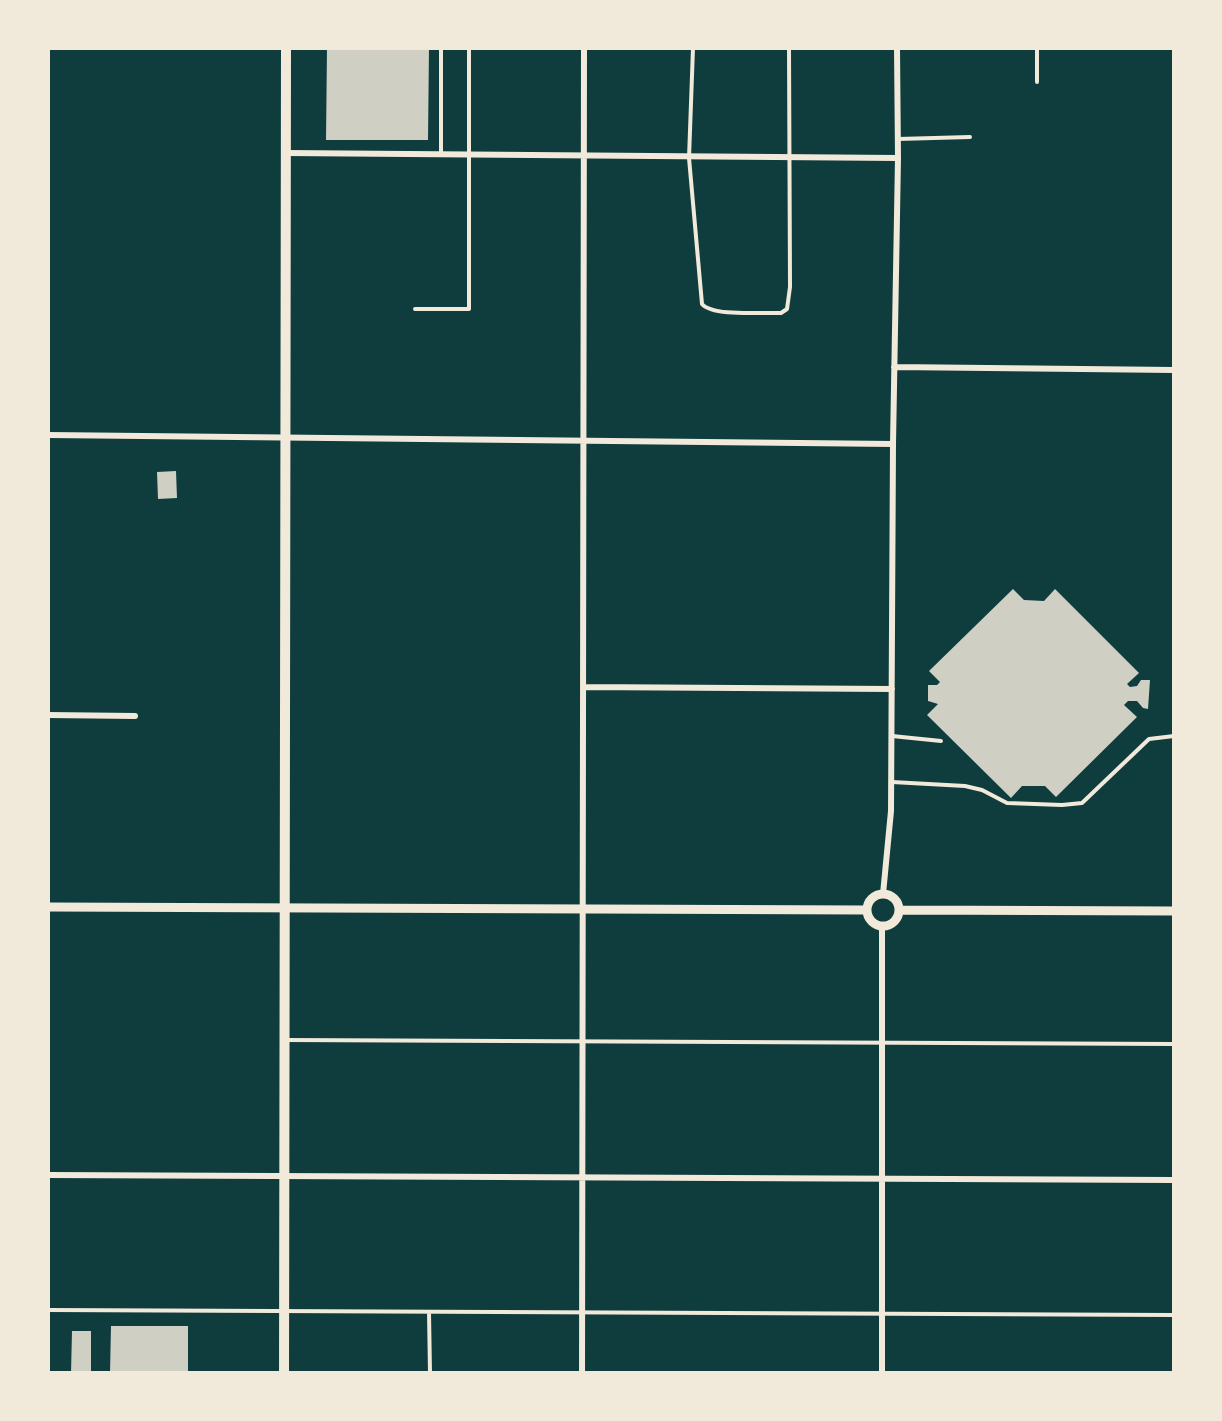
<!DOCTYPE html>
<html>
<head>
<meta charset="utf-8">
<style>
  body { margin:0 }
  #map { position:relative; width:1222px; height:1421px; overflow:hidden; background:#0f3d3e; font-family:Karla,sans-serif }
  canvas { display:block }
  .frame { position:absolute; inset:0; border:50px solid #f1e9da; pointer-events:none }
</style>
</head>
<body>
<div id="map">
<canvas width="1222" height="1421"></canvas>
<div class="frame"></div>
</div>
<script>
const context = document.querySelector('canvas').getContext('2d');
context.lineJoin = 'round';
function fillPath(path, color) { context.fillStyle = color; context.fill(path, 'evenodd'); }
function strokePath(path, color, width, dash) { context.strokeStyle = color; context.lineWidth = width; context.lineCap = dash ? 'butt' : 'round'; context.setLineDash(dash || []); context.stroke(path); }
fillPath(new Path2D(`
  M327 48H429L428 140H326Z
  M176 471 177 498 158 499 157 472Z
  M1013 589 1024 600 1044 601 1055 589 1139 673 1127 684 1130 687 1137 686 1141 680H1150L1148 709 1143 708 1137 701H1128L1124 705 1137 717 1056 797 1045 786H1022L1011 798 927 715 938 704 928 701V685H937L940 682 929 671Z
  M111 1326H188V1373H110Z
  M72 1331H91V1373H71Z`), '#cfcfc3');
strokePath(new Path2D(`
  M441 48V155
  M693 48 689 158 702 304C713 317 763 312 781 313L787 309 790 287 789 48
  M1037 82V48
  M898 139 970 137
  M415 309H469V48
  M892 736 941 741
  M892 782 965 786 982 790 1007 803 1062 805 1082 803 1149 739 1174 736
  M285 1040 1174 1044
  M48 1310 1174 1315
  M429 1312 430 1373`), '#f1e9da', 4);
strokePath(new Path2D(`
  M286 153 897 158
  M894 367 1174 370
  M48 435 893 444
  M583 687 892 689
  M48 715 135 716
  M883 894 891 811 893 444 898 158 897 48
  M48 1175 1174 1180
  M582 1373 584 48
  M882 1373V927`), '#f1e9da', 6);
strokePath(new Path2D(`
  M867 910a16 16 0 1 1 32 0a16 16 0 1 1-32 0Z
  M48 907 866 910
  M899 910 1174 911`), '#f1e9da', 9);
strokePath(new Path2D(`
  M284 1373 286 48`), '#f1e9da', 10);
</script>
</body>
</html>
